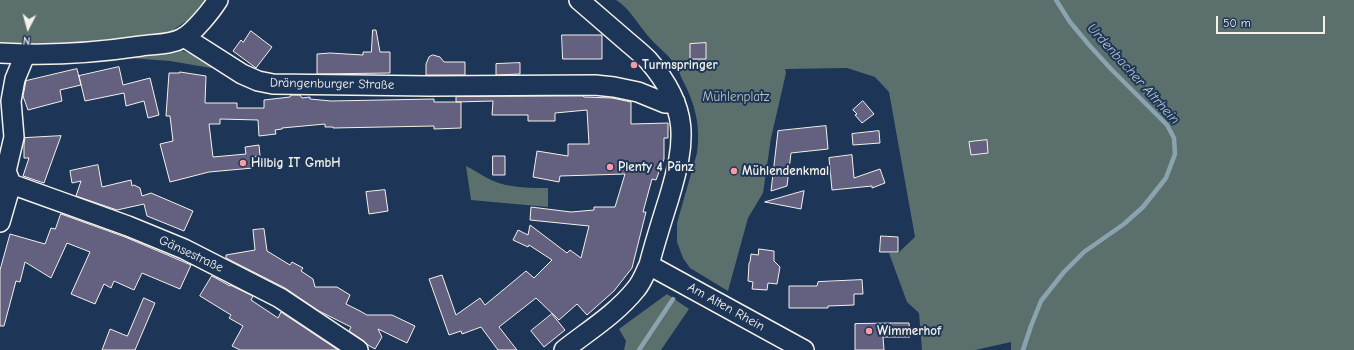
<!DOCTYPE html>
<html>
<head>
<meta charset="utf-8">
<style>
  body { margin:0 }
  #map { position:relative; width:1354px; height:350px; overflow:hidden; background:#1d3557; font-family:"Comic Neue",sans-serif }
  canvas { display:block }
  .north { position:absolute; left:8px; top:8px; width:40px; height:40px; -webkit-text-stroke:3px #1d3557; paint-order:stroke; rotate:186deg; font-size:11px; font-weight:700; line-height:16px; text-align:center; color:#f4f1e8 }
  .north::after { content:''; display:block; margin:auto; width:14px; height:18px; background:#f4f1e8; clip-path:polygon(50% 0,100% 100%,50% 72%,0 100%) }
  .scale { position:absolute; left:1216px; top:16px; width:109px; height:18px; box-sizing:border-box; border:2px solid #f4f1e8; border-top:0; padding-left:5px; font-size:12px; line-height:14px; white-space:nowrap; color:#f4f1e8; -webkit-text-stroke:3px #1d3557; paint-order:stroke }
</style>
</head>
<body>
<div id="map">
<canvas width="1354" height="350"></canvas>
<div class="north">N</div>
<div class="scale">50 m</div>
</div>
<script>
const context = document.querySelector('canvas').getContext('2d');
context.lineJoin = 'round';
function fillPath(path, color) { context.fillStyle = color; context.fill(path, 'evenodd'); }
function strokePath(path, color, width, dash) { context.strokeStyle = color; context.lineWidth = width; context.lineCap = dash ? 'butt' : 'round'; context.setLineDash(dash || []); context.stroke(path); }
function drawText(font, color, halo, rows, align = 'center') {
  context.font = font + ' "Comic Neue",sans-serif'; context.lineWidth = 4; context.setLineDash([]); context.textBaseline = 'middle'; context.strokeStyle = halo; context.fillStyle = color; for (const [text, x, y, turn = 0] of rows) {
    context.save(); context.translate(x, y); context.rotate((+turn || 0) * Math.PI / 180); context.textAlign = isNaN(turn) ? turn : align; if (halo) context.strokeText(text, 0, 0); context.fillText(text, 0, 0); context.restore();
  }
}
fillPath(new Path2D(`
  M0 0H212L191 18 164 36 0 51Z
  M616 0H1354V350H1011V342L975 350H922L919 313 907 302 889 253H898L915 237 889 92 875 77 847 68 785 69 786 73 771 138 763 193 748 218 728 291 690 268 683 258 677 242V223L697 153C701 126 695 103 682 79 680 74 677 67 674 63 667 53 656 46 648 36 638 24 629 8 616 0Z
  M179 50 193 54 213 64 211 68 170 61 130 58 129 56 157 51Z
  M466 166C474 170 483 176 491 180 509 188 529 188 548 188V207L471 200Z
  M667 294 689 309 661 350H624L626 341 619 329Z`), '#5b706c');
strokePath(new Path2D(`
  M639 350 673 299
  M1023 350 1031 326 1041 301 1052 287 1064 272 1084 252 1124 224 1143 207 1166 178 1175 154 1174 138 1167 125 1111 69 1090 46 1070 22 1056 0`), '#8aa4af', 4.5);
const building = new Path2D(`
  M373 30H376L380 52H390V73L317 74V54L330 53 363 55V52H371Z
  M251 31 272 47 256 68 233 51 241 40 243 42Z
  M562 35H602V59H563Z
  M706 43V59H690V44Z
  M433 55 440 57 444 62H465V75H426V64L429 57Z
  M520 63V74L496 75V64Z
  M119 67 123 85 150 78 159 115 148 118 144 101 126 106 124 93 85 101 79 76Z
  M77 69 81 85 60 90 62 101 28 110 23 96 26 81Z
  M180 72 206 76 205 103H237V108H264V100L290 97 291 95H300L302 98 310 97V99L331 101 434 99V102H461V128L434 129V126L333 128V127H325V124L282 128V129L275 130 276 134 259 136 258 120 220 119V124H209L213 157 246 154 245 147 259 145 260 156 252 157 253 168 209 172 170 182 160 144 173 141 170 116H166L169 73H179Z
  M583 96 584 97 612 98 631 102V124L668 123V138H664V159L656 180 652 179 643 212H646L632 268 614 291 587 315 577 304 559 320 536 298 499 327 517 350H498L481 327 462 334 461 331 449 335 429 279 442 275 456 315 480 298 485 305 526 271 534 278 552 260 529 245 528 247 513 240 518 230 528 235 530 225 567 253 570 250 581 258 589 226 530 220 531 207 571 212 594 210V207H615L625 174 560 176 559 182 533 177 537 151 568 156V144H589L587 110 555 113V121H528V115H492L493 101 456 102V97Z
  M863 101 874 114 862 123 855 115 857 114 853 110Z
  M826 126 828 149 791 153 787 186 771 191 778 131Z
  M879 131 880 143 853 145 852 134Z
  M61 136 44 183 23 176 29 158H24V144L25 138Z
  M987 140 988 153 971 155 969 142Z
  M852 155 854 178 880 169 885 183 872 188V186L832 190 829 158Z
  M493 156H505V175H493Z
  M98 165 102 187 131 180 132 186 134 185 140 188 142 196 151 193 193 211 184 231 147 216 144 204 117 210 76 196 81 181 72 183 70 171Z
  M385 190 388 211 369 214 366 192Z
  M804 191 801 209 765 202Z
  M61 214 125 237 191 265 180 289 142 273 134 290 114 281 111 288 104 284 95 304 71 294 90 252 67 243 51 278 25 262 20 282 16 281 4 326H0V270L10 234 45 244 51 228 55 229Z
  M264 229 267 251 290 265 292 262 303 268 301 271 313 279 315 287H337L350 295 346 304 360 311 367 315H392L415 326 407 343 378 329 382 337 375 349 368 345 364 341 349 331 351 327 319 311 285 288 226 258V255L255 250 253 230Z
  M881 236 898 237V252H880Z
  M759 249 774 251V261L780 267 777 284 768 283 767 290 752 289 753 282 748 281 749 263 750 262 751 254 758 255Z
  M212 276 230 286V285L253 296 251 300 278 318 281 312 338 350H240L232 346 243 326 229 318 231 315 200 296Z
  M862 280 863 294H854V305L828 306V308H789V286H817L818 282Z
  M144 298 155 303 135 350H102L110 329 127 336Z
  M552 314 565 330 544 347 531 331Z
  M894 323H909L910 337H883L884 350H855V324Z`);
fillPath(building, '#636080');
strokePath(building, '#f4f1e8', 1);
const minor = new Path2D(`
  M184 37 242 74 258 81 273 84 430 86 595 85 614 87 638 92 665 103 675 102
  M0 53C47 56 94 53 141 46 155 44 170 45 183 38 194 32 211 11 218 0
  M0 180 128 226 184 249 280 298 358 350
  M0 222 11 184 6 171 14 137 11 101 15 79 25 55
  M649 265 804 350
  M564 350C588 331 616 314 636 289 642 282 645 273 649 265 655 242 662 220 669 198 686 141 690 108 648 60 640 52 631 45 623 38 608 25 594 13 579 0`);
strokePath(minor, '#f4f1e8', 22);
strokePath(minor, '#1d3557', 19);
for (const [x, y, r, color] of [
  [634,65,4,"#ff9aa2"],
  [243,163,4,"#ff9aa2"],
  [610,167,4,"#ff9aa2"],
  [734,171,4,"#ff9aa2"],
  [869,331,4,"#ff9aa2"]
]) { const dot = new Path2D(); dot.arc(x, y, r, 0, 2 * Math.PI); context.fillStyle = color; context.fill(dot); strokePath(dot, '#1d3557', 1.5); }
drawText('bold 13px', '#f4f1e8', '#1d3557', [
  ["Turmspringer",642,65],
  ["Hilbig IT GmbH",251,163],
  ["Plenty 4 Pänz",618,167],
  ["Mühlendenkmal",742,171],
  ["Wimmerhof",877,331]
], 'left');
drawText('13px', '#f4f1e8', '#1d3557', [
  ["Drängenburger Straße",332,84,1],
  ["Gänsestraße",191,254,25],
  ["Am Alten Rhein",726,307,29]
]);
drawText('13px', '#bec4bd', '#1d3557', [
  ["Mühlenplatz",736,97]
]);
drawText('italic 14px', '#b6c4c7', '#1d3557', [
  ["Urdenbacher Altrhein",1133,74,48]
]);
</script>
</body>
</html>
